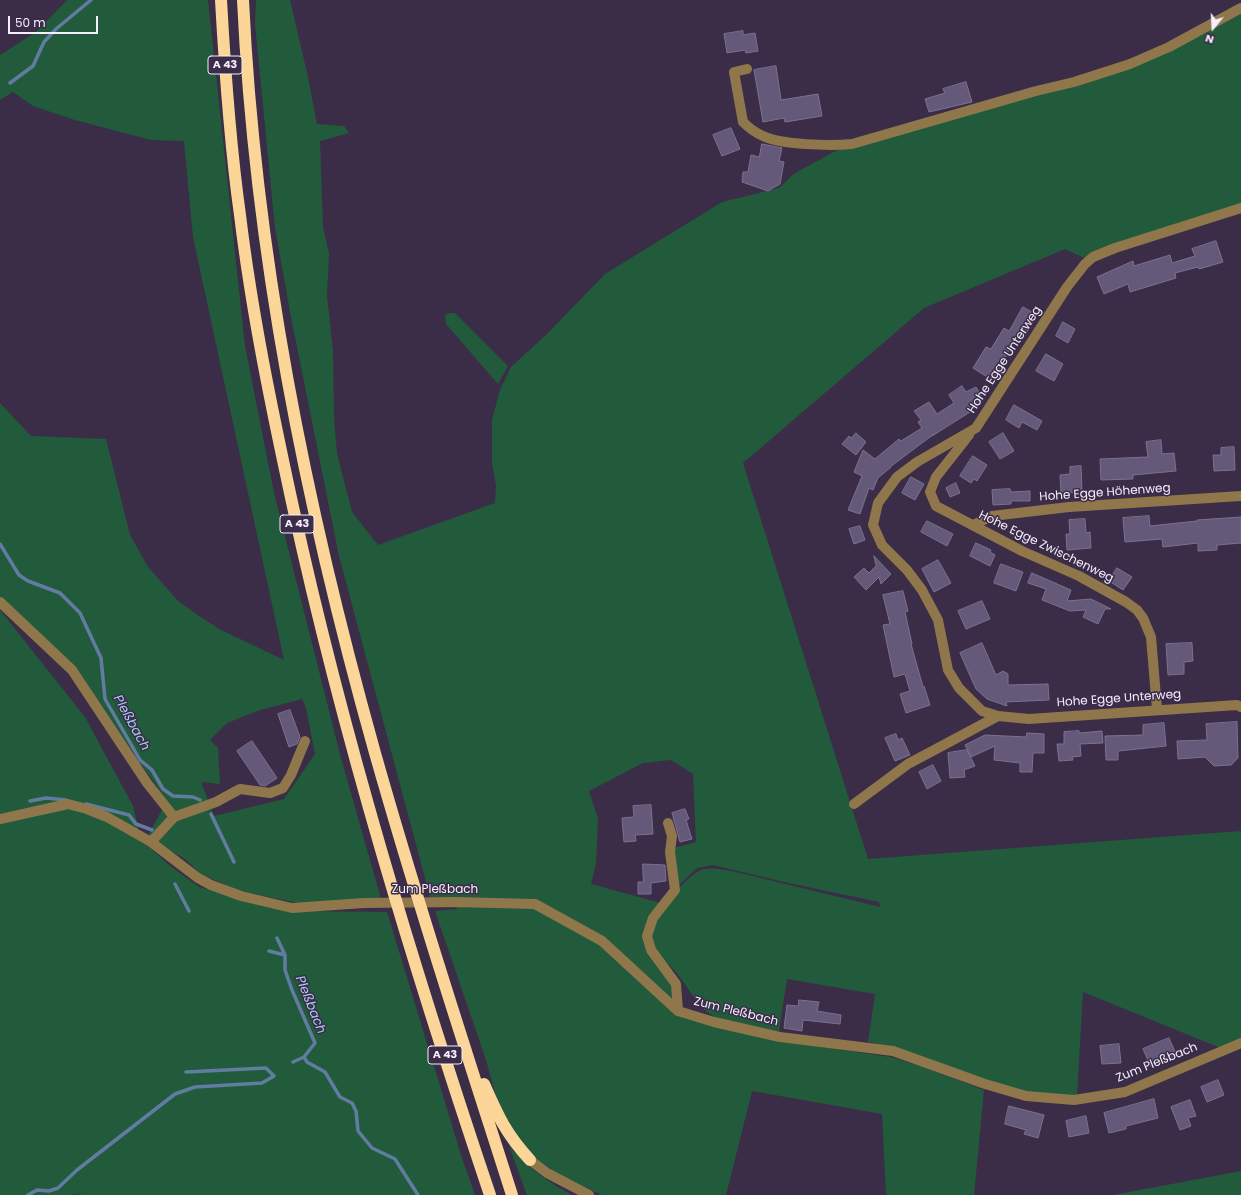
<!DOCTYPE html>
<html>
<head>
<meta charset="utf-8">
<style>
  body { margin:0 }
  #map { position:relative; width:1241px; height:1195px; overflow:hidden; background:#3b2d47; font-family:Poppins,sans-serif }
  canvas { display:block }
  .north { position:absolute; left:1193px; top:8px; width:40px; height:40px; -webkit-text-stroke:3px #3b2d47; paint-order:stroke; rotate:198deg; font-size:11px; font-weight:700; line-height:16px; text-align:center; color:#f6edfe }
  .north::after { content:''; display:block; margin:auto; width:14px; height:18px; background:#f6edfe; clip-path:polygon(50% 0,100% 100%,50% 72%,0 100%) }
  .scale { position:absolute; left:8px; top:16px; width:90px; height:18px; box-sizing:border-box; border:2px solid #f6edfe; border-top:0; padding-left:5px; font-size:12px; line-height:14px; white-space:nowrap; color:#f6edfe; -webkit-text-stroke:3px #3b2d47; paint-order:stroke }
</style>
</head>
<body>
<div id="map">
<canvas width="1241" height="1195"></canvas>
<div class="north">N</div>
<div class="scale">50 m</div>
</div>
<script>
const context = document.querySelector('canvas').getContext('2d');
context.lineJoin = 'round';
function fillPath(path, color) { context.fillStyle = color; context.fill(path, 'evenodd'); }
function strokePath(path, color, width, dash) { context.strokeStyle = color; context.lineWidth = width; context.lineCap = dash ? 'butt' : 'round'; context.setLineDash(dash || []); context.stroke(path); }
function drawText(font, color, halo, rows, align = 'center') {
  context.font = font + ' Poppins,sans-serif'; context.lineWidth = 3; context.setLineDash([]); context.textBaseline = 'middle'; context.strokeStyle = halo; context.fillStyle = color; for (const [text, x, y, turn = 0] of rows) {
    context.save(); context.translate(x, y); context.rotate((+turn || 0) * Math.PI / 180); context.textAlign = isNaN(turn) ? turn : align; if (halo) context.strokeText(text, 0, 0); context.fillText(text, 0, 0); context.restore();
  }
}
fillPath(new Path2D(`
  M67 0H208L245 346 274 493 341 758 381 899 303 904 240 891 201 874 185 859 147 837 167 801 71 664 0 600V403L31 436 106 439 130 535 148 567 178 601 199 616 221 630 284 660 193 237 184 141 151 140 75 120 33 106 13 92 0 100V55L36 32ZM302 699 306 708 315 754 284 799 214 816 201 782 220 784 218 748 210 740 227 723 260 710Z
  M256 0H290L308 77 317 124 344 126 349 133 320 141 323 227 329 254 327 295 333 352 334 417 337 454 352 512 378 545 495 503 496 485 492 463V420L500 390 511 367 548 333 605 274 722 202 779 188 795 173 841 148 922 128 1132 66 1172 49 1241 11V206L1144 234 1084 258 1065 249 924 308 743 463 868 859 1241 831V1041L1223 1049 1083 992 1077 1095C1060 1095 1042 1096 1025 1093 971 1082 922 1053 868 1042L875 994 787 979 779 1031C754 1027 720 1027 702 1007 692 996 684 982 675 971 665 960 652 953 650 937 647 920 684 879 699 871 709 866 722 870 732 871L880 907 879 902 784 882 713 865 697 868 676 888 674 848 696 842 693 774 671 760 643 763 589 791 598 819 596 863 591 884 661 903 652 917 645 935 649 951 673 985 676 1004 646 980 603 939 537 902 430 897 339 556 291 317 275 228 255 24Z
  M450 313H455L508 366 498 384 446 324 445 315Z
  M0 610 85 717 133 806 140 835 68 802 0 817Z
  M56 808 86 810 148 846 169 865 199 887 291 911 387 912 461 1155 475 1195H75L85 1192 71 1195H0V820Z
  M455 902 535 906 601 943 678 1013 786 1042 891 1057 923 1067 984 1090 974 1195H886L882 1114 752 1091 726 1195H602L559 1175 533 1156 514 1134 500 1111 486 1060 435 911 457 909Z
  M509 1146C530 1169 545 1180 572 1195H527Z
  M1241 1171V1195H1113Z`), '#215b3c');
strokePath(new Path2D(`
  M10 83 33 66 44 42 56 29 91 0
  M0 544 19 575 28 581 60 593 80 613 101 658 105 699 140 760 152 770 163 789 173 796 193 797 200 800
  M30 801 46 798 66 800
  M86 804 129 815 136 824 152 830
  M211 814 234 862
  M175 884 189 911
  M277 938 285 955V970L292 990 315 1043 304 1057 307 1062 325 1072 340 1097 352 1103 356 1111 358 1131 372 1148 395 1159 418 1195
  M269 951 285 955
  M293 1062 304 1057
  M28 1195 37 1190 49 1191 58 1188 77 1170 175 1094 195 1087 262 1083 274 1076 266 1068 186 1072`), '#627ca1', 3.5);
const building = new Path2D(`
  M743 31V35L755 33 758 51 746 53 745 50 727 53 724 34Z
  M776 66 781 100 818 94 822 116 785 122 784 118 763 122 754 70Z
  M966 82 972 102 929 112 925 99 945 93 943 89Z
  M731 128 740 149 722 156 713 135Z
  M762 144 782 148 779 161 784 162 780 184 768 191 742 182 743 172H748L751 155 759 157Z
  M1216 241 1223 262 1199 269 1198 267 1175 273 1176 278 1130 292 1128 284 1104 294 1097 277 1133 261 1134 266 1170 255 1172 263 1195 256 1192 249Z
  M1023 307 1037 315 1023 339 1018 336 1005 358 1008 360 995 382 973 368 986 347 991 349 1004 328 1009 331Z
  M1063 322 1075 329 1068 343 1056 336Z
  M1046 354 1063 364 1054 381 1036 371Z
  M962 386 966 392 976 387 984 400 968 409 970 412 932 436 934 434 890 467H891L878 478 873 490 869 488 860 514 848 510 862 476 854 472 863 450 875 459 899 439 901 441 922 428 918 422 921 420 914 411 929 402 937 414 954 403 949 395Z
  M1014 405 1042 421 1037 430 1022 422 1019 428 1006 420Z
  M856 433 866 442 856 455 842 444 849 436 851 438Z
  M1003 433 1014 451 1000 459 989 442Z
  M1161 440 1162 454 1174 453 1176 471 1133 475V479L1101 480 1100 459 1148 457 1146 442Z
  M1234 447 1235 470 1214 471 1213 455H1221V448Z
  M973 456 987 465 977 481 974 479 971 483 960 476Z
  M1081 466 1082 492 1061 493 1060 475 1070 474V467Z
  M911 477 924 484 915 500 902 493Z
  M956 483 960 493 950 497 946 488Z
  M1010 489 1011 492 1030 491V501H1011V504L993 505 992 490Z
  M1149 516 1150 526 1197 521V520L1241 517V543L1217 545V550L1198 551V543L1163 547 1162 539 1125 542 1123 518Z
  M1085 519 1086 533 1090 532 1091 548 1067 550 1066 534H1070L1069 520Z
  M927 521 953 534 947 546 921 532Z
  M860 526 865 540 854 544 849 529Z
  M976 543 991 550 990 552 995 555 990 566 970 556Z
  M874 556 891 574 881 584 879 577 866 590 854 577 864 568 869 573 876 566Z
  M938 560 951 583 934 592 922 569Z
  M1001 564 1023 572 1016 591 994 583Z
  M1117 568 1132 577 1123 590 1109 581Z
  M1032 573 1071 590 1067 601 1091 599 1111 609H1105L1098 624 1083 617 1086 610 1070 611 1042 600 1046 589 1028 583Z
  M903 591 908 611 905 612 912 644H911L923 687 924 686 930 705 906 713 900 694 910 691 905 674 894 677 883 625 890 624 883 595Z
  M982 601 990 619 966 629 958 611Z
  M982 643 996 675 1003 671 1008 674V685L1048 684 1049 700 1006 702 1007 706 987 699 976 689 960 653Z
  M1192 643 1193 661 1184 662V674L1168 675 1166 644Z
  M290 710 300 737 297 744 289 747 278 714Z
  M1237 722 1238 758 1231 765 1214 766 1205 757 1178 759 1177 741 1207 740 1206 724Z
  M1164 723 1166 746 1118 751V760H1106L1105 736 1143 735V725Z
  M1079 731V733L1102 731 1103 743 1080 744 1081 756 1072 757 1073 760 1059 761 1057 744H1064V732Z
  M1027 733 1044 734V753H1033L1032 772H1020V763L994 760 995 746 971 757 965 745 985 735 1026 737Z
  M896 734 898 740 902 738 910 755 895 761 885 738Z
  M252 741 277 778 265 786 260 785 237 751Z
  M967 750 975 766 964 770 965 777 950 778 948 753Z
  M933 765 941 781 927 789 919 772Z
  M651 805 653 834 635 835 636 841 624 842 622 818 634 817 633 806Z
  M685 809 689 819 686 820 692 839 680 842 672 813Z
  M643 864 665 865 666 881 651 883V894H638V882H643Z
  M799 1000 819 1002 817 1011 841 1015 840 1024 803 1020 802 1031 784 1028 787 1005 798 1006Z
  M1169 1038 1177 1056 1151 1067 1143 1049Z
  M1119 1044 1121 1063 1102 1064 1100 1046Z
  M1218 1080 1224 1095 1207 1102 1201 1087Z
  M1154 1099 1158 1118 1126 1126V1129L1109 1133 1104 1113Z
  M1190 1100 1196 1116 1188 1118 1191 1126 1180 1130 1171 1107Z
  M1009 1106 1044 1115 1038 1138 1024 1134 1026 1130 1005 1124Z
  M1086 1116 1089 1133 1069 1137 1066 1121Z`);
fillPath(building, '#645978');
strokePath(building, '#7c7191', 1);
strokePath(new Path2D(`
  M747 69 734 72 743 122C748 127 756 133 763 136 781 145 831 146 852 144L1036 91 1074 82 1130 64 1169 47 1241 8
  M1241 208 1115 248 1093 257 1085 264 1067 287 976 428 917 462 897 477 878 503 873 525 882 545 907 570 922 590 938 620 948 670 959 688 982 711 998 716 1029 719 1237 705 1241 707
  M969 435 936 477 930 492 936 506 1022 551 1079 576 1126 602 1137 610 1143 618 1151 637 1157 709
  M973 525 992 516 1069 507 1241 496
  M0 602 72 670 147 783 174 817
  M854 804 908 764 998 716
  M0 819 68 804 87 809 107 817 151 842 198 878 211 885 241 896 292 908 364 903 455 902 535 904 602 941 678 1011 714 1022 780 1037 893 1051 985 1084 1026 1096 1074 1100 1125 1092 1241 1043
  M668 823 672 836 670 852 675 890 653 918 647 936 651 950 676 984 678 1011
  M151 842 174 817 216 802 240 789 270 793 283 788 291 775 305 741
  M530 1160 547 1173 589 1195`), '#8f764b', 10);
strokePath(new Path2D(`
  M221 0C225 72 230 144 240 215 252 314 272 410 293 507 344 740 414 969 490 1195
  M243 0C255 255 306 507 375 753 417 901 465 1048 512 1195
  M484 1084C498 1116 506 1134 530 1160`), '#fbd698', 12);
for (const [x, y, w] of [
  [225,65,34],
  [297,524,34],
  [445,1055,34]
]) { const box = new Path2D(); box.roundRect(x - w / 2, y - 9, w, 18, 3); context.fillStyle = '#3b2d47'; context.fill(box); strokePath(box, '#f6edfe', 1); }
drawText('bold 11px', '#f6edfe', null, [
  ["A 43",225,65],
  ["A 43",297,524],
  ["A 43",445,1055]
]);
drawText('12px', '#f6edfe', '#3b2d47', [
  ["Hohe Egge Unterweg",1005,360,-57],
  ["Hohe Egge Höhenweg",1105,493,-4],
  ["Hohe Egge Zwischenweg",1046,547,26],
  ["Hohe Egge Unterweg",1119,699,-4],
  ["Zum Pleßbach",435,890],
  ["Zum Pleßbach",736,1012,14],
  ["Zum Pleßbach",1157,1063,-22]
]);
drawText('italic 13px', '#a6caf4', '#3b2d47', [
  ["Pleßbach",131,723,61],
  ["Pleßbach",310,1005,68]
]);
</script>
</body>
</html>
